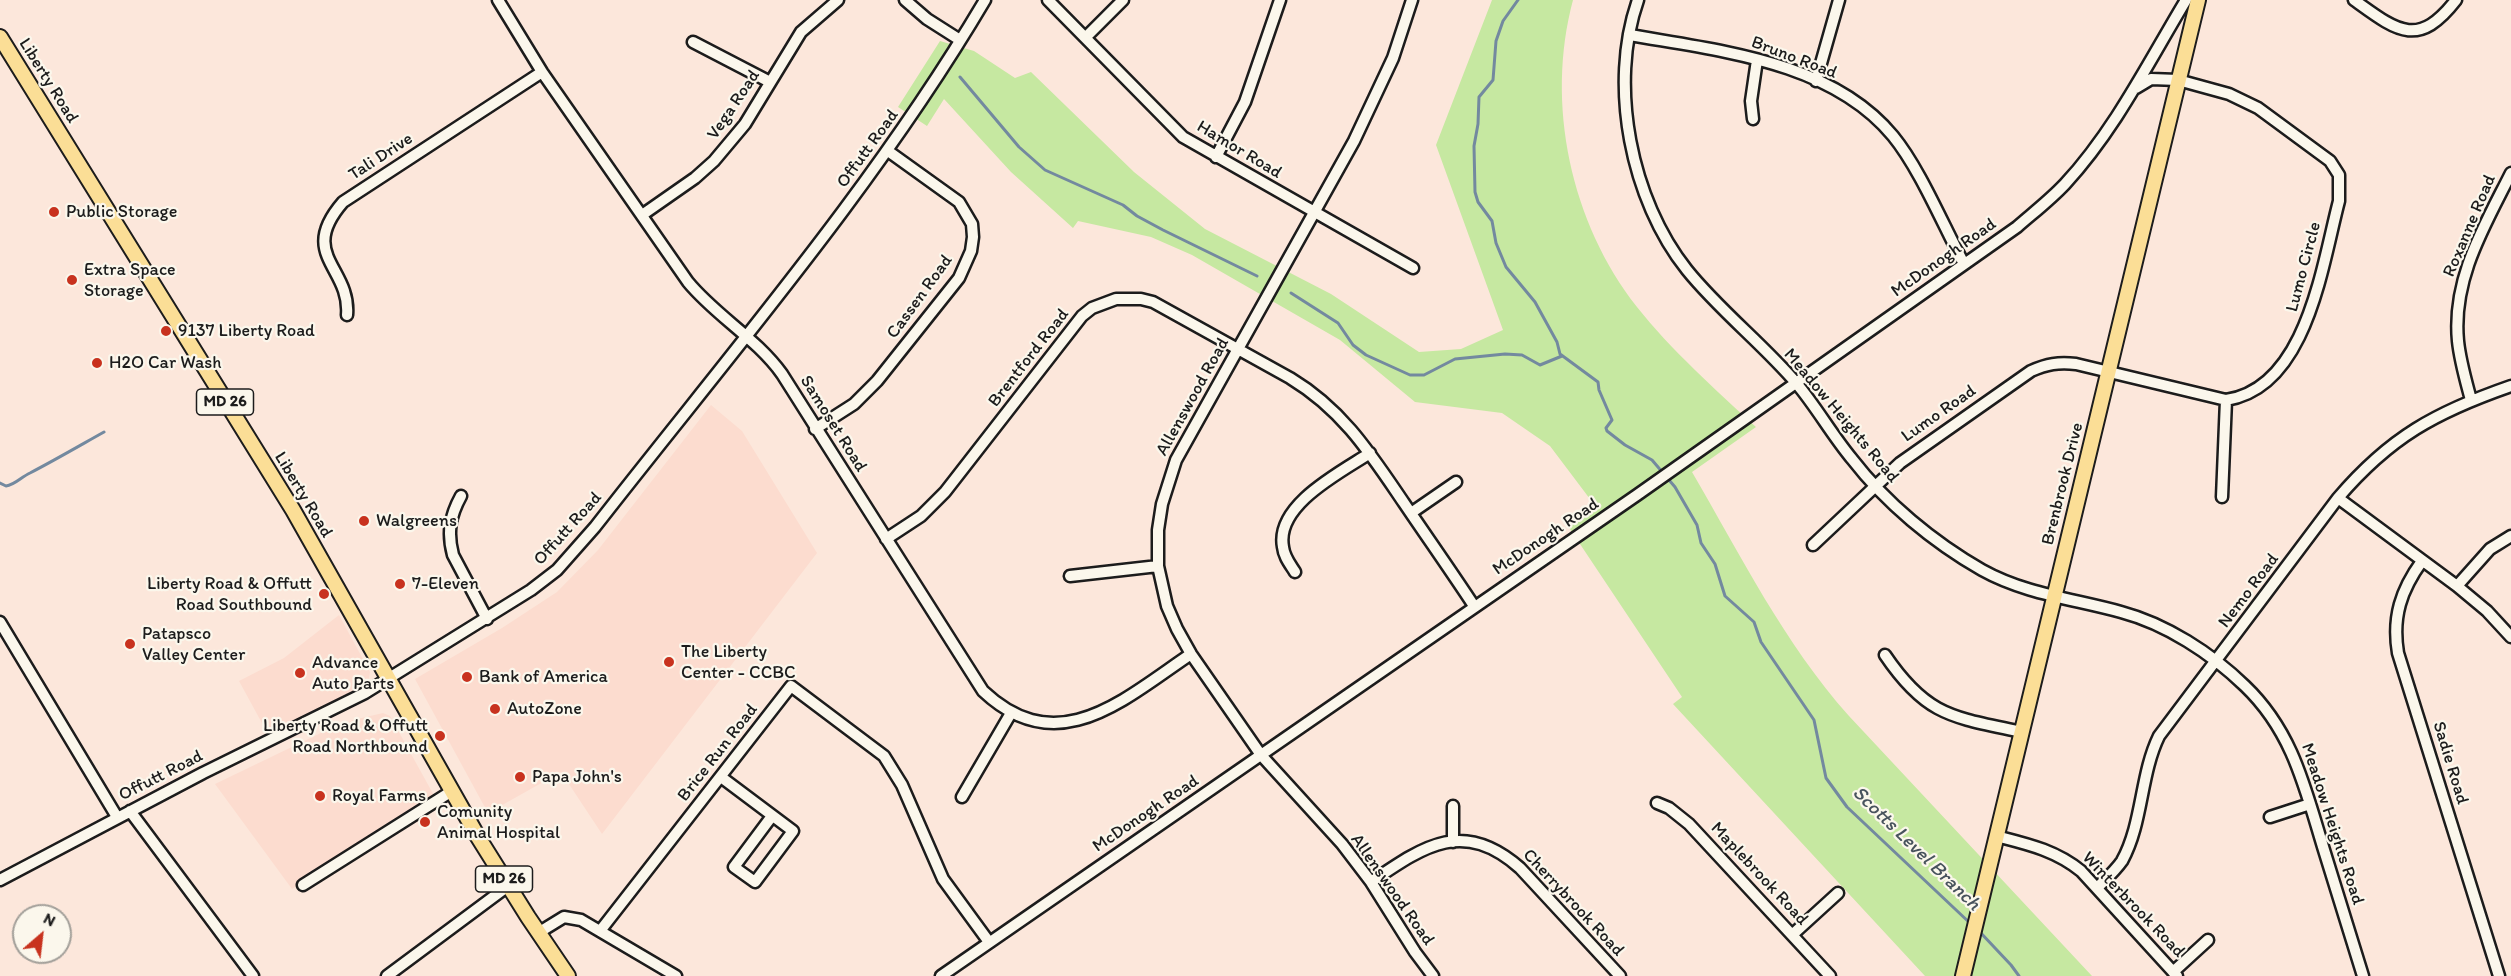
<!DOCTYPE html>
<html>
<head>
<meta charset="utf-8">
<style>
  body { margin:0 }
  #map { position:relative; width:2511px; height:976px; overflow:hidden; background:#fce7db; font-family:Itim,sans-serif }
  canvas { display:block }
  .north { position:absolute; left:12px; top:904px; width:60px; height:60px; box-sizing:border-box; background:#fbf7ec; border:2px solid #a29f99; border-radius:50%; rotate:28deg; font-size:16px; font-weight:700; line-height:24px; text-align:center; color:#1c1c1c }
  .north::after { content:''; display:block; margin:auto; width:21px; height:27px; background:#c8321e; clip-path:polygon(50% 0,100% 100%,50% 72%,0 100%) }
</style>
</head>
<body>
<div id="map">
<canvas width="2511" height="976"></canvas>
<div class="north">N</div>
</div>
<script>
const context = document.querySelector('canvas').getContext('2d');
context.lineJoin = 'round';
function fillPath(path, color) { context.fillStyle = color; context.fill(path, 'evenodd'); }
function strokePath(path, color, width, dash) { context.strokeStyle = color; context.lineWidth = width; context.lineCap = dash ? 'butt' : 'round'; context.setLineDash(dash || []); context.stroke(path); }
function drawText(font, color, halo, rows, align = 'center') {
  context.font = font + ' Itim,sans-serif'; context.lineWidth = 4.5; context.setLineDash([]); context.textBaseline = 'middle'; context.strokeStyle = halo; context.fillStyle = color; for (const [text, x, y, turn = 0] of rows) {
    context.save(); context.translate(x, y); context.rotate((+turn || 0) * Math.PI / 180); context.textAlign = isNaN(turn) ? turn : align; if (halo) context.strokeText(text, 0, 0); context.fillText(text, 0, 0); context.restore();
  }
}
fillPath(new Path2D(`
  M711 405 742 431 817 553 602 834 561 772 488 813 415 679 502 628 557 592 598 550Z
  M339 615 370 672 368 684 269 736 239 681 284 658Z
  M383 713 390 716 436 799 292 889 215 784 325 731 353 720Z`), '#fcdccf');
fillPath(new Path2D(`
  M1492 0H1573C1545 104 1571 223 1637 307 1670 349 1717 391 1756 427L1692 472C1741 556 1784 643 1849 716L2092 976H1925L1673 704 1682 697 1568 526 1596 507 1550 446 1502 413 1415 402 1340 340 1192 255 1151 237 1078 221 1073 228 1011 172 944 99 927 126 898 107 940 41 974 51 1015 78 1031 72 1134 172 1205 229 1331 294 1419 352 1461 349 1503 330 1436 145Z`), '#c6e8a1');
strokePath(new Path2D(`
  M1518 0 1503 21 1496 41 1493 80 1479 97 1478 124 1474 146 1475 192 1478 202 1492 221 1496 243 1506 267 1535 302 1557 342 1560 354 1598 382 1599 390 1612 420 1606 428 1607 431 1625 445 1652 460 1675 487 1697 525 1701 543 1715 564 1725 596 1754 622 1761 642 1814 720 1826 778 1847 807 1972 925
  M960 77 1019 147 1045 170 1123 205 1137 216 1163 230 1257 276
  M1291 293 1338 323 1353 345 1366 355 1410 375H1424L1455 359 1505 354 1522 355 1540 365 1562 356
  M0 483 6 486C15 485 21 477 30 473 55 460 79 446 104 432
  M1979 931 2011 965 2019 976`), '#73899f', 3);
const minor = new Path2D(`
  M498 0 542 72 688 282C716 316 756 338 782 374L983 691C1058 762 1124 699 1191 654
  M905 0 927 19 960 40
  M1048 0 1183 137 1413 268
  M1412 0 1393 58 1354 141 1176 460 1162 504 1158 530V566L1167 606 1177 629 1191 654 1261 755 1342 844 1371 882 1415 952 1433 976
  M1638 0C1608 85 1631 200 1687 270 1720 311 1763 344 1797 384 1817 408 1832 435 1852 459 1886 503 1933 542 1982 570 2025 594 2074 599 2121 612 2166 624 2211 653 2245 686 2293 732 2305 788 2324 850 2337 892 2350 934 2363 976
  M2354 0C2397 31 2418 49 2456 0
  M1630 35C1720 51 1831 61 1893 136 1920 169 1943 225 1964 264
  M1086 37 1123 0
  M693 42 770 82
  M1816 81 1839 0
  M1753 119 1751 101 1757 60
  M1216 157 1245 102 1280 0
  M642 215 695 178 714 161 745 124 801 32 838 0
  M347 315C351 267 297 255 343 202L542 72
  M2471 400C2466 381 2460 361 2458 341 2452 279 2484 227 2511 173
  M815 429 854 404 877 381 959 278 971 251 973 237 972 224 959 202 888 151
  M461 496C450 516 447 533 453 555L487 619
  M2222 497 2226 400
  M2338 498 2457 586 2487 611 2511 637
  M1411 513 1456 482
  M886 539 921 516 945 492 1082 316 1092 308 1116 299H1141L1153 302 1290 378C1343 410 1370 453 1404 503 1427 537 1451 571 1474 606
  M1813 545 1900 463 2031 371C2047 364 2058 362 2076 364L2226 400C2307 388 2322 265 2339 201V175L2330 161 2258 108 2229 94 2178 80 2151 79 2136 88
  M2422 561C2401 590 2392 617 2398 653L2499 976
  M1295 572C1290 564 1284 557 1283 547 1275 505 1341 472 1370 453
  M1070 576 1158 566
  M2457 586 2490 549 2511 536
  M0 622 117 817
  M1885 655C1927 717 1953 717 2022 732
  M721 777 793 831 755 882 734 867 772 816
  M962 797 1011 713
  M1657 803 1669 808 1689 824 1830 976
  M130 811 253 976
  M2270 817 2310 804
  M1996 836C2027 844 2055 850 2081 871L2177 976
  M1453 842V806
  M0 880 203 773 365 693 531 590 557 570 595 527C729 355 874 188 985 0
  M1371 882C1424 846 1463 818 1520 868L1620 976
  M303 885 452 791
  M2097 888C2105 880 2115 871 2122 861 2143 823 2140 775 2159 736L2338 498C2390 437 2436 412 2511 386
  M600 931 791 686 884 756 902 785 943 879 989 942
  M538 933 564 917 581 920 676 976
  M1792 935 1838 893
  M2173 972 2208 940
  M387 976 508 886
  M941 976 1637 495 2017 227C2033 213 2050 200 2065 184 2115 130 2148 63 2186 0`);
const major = new Path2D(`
  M0 37 293 510 478 837 528 917 568 976
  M1963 976 2198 0`);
strokePath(minor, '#1c1c1c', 15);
strokePath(major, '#1c1c1c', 18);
strokePath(minor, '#fbf7ec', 10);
strokePath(major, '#fbde96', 14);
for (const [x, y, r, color] of [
  [54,212,6,"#c8321e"],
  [72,280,6,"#c8321e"],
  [166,331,6,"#c8321e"],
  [97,363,6,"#c8321e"],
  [364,521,6,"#c8321e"],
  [400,584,6,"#c8321e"],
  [324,594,6,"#c8321e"],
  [130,644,6,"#c8321e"],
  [669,662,6,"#c8321e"],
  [300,673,6,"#c8321e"],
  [467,677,6,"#c8321e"],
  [495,709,6,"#c8321e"],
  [440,736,6,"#c8321e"],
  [520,777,6,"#c8321e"],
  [320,796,6,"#c8321e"],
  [425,822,6,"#c8321e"]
]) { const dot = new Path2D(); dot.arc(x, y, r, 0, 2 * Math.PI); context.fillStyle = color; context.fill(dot); strokePath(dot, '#fbf7ec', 2); }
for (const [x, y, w] of [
  [225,402,57],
  [504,879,57]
]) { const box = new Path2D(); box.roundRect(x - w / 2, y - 13, w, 26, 4.5); context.fillStyle = '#fbf7ec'; context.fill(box); strokePath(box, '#1c1c1c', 1.5); }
drawText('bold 16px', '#1c1c1c', null, [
  ["MD 26",225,402],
  ["MD 26",504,879]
]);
drawText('18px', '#1c1c1c', '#fbf7ec', [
  ["Bruno Road",1794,58,21],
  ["Liberty Road",48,81,58],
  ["Vega Road",734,105,-56],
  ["Offutt Road",868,149,-54],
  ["Hamor Road",1239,150,31],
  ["Tali Drive",381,157,-33],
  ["Roxanne Road",2470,226,-67],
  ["McDonogh Road",1944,258,-35],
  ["Lumo Circle",2304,267,-75],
  ["Cassen Road",920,297,-54],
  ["Brentford Road",1029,358,-52],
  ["Allenswood Road",1193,397,-61],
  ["Lumo Road",1939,414,-35],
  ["Meadow Heights Road",1841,416,50],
  ["Samoset Road",833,424,58],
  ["Brenbrook Drive",2063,484,-76],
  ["Liberty Road",303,495,59],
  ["Offutt Road",568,529,-48],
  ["McDonogh Road",1546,537,-34],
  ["Nemo Road",2249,591,-53],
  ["Brice Run Road",718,753,-52],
  ["Sadie Road",2450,763,73],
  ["Offutt Road",161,776,-27],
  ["McDonogh Road",1146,814,-34],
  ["Meadow Heights Road",2332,824,72],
  ["Maplebrook Road",1759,874,47],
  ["Allenswood Road",1392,890,55],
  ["Cherrybrook Road",1573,903,47],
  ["Winterbrook Road",2133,905,46]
]);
drawText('18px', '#1c1c1c', '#fbf7ec', [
  ["Public Storage",66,212],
  ["Extra Space",84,270],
  ["Storage",84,291],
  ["9137 Liberty Road",178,331],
  ["H2O Car Wash",109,363],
  ["Walgreens",376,521],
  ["Liberty Road & Offutt",312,584,"right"],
  ["Road Southbound",312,605,"right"],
  ["7-Eleven",412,584],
  ["Patapsco",142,634],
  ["Valley Center",142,655],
  ["The Liberty",681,652],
  ["Center - CCBC",681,673],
  ["Advance",312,663],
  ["Auto Parts",312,684],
  ["Bank of America",479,677],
  ["AutoZone",507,709],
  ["Liberty Road & Offutt",428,726,"right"],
  ["Road Northbound",428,747,"right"],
  ["Papa John's",532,777],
  ["Royal Farms",332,796],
  ["Comunity",437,812],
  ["Animal Hospital",437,833]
], 'left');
drawText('italic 20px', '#48535d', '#fbf7ec', [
  ["Scotts Level Branch",1916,849,44]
]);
</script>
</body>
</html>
